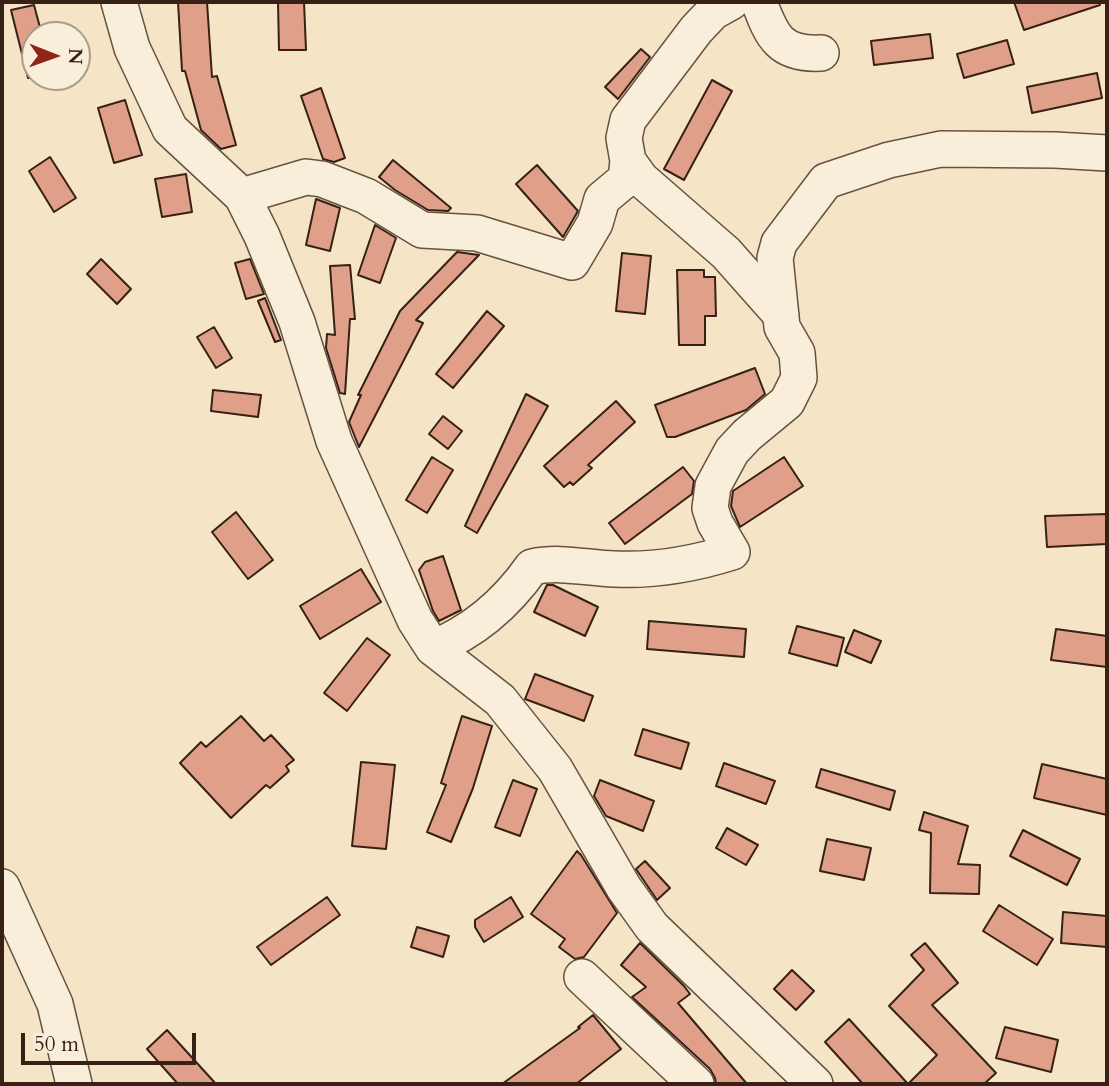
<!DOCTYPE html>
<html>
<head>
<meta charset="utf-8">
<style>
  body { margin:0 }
  #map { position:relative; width:1109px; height:1086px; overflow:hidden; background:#f5e5c6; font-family:Cardo,serif }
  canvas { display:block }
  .frame { position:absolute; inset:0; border:4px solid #362114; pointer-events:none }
  .north { position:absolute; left:21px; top:21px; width:70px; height:70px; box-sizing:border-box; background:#f8eeda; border:2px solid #aa9c8b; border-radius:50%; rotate:91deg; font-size:19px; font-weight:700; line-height:28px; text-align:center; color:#362114 }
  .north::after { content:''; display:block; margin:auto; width:24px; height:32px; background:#8f2418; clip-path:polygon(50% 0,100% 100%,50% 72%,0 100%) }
  .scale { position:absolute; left:21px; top:1033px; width:175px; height:32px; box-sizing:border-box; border:4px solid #362114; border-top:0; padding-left:9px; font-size:21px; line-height:24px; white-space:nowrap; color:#362114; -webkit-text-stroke:5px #f8eeda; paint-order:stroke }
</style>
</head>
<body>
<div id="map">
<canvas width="1109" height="1086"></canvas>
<div class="frame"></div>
<div class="north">N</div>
<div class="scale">50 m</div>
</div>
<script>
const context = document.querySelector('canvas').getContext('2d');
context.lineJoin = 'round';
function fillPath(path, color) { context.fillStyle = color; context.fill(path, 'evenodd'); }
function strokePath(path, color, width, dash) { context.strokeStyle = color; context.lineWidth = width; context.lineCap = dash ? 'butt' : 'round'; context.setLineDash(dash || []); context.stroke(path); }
const building = new Path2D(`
  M178 2H207L212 77 217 76 236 145 221 149 201 130 185 71H182Z
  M278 2H304L306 50H279Z
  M1014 2H1099L1100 5 1024 30Z
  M34 5 42 35H35V77L28 78 11 10Z
  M930 34 933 58 874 65 871 41Z
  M1007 40 1014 64 964 78 957 54Z
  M641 49 650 57 618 99 605 87Z
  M1097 73 1102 98 1032 113 1027 87Z
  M712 80 732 91 684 180 664 169Z
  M321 88 345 158 334 162 323 159 301 96Z
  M125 100 142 155 114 163 98 108Z
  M50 157 76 198 54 212 29 171Z
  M393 160 451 208 448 211 428 210 395 190 379 177Z
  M537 165 578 211 563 237 516 184Z
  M186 174 192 212 162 217 155 179Z
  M316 199 340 208 330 251 306 245Z
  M375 225 396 238 380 283 358 275Z
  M457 252 479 255 416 320 423 323 359 447 349 422 361 395H358L400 311Z
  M622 253 651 256 645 314 616 311Z
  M101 259 131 289 117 304 87 274Z
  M250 259 264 294 246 299 235 263Z
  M350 265 355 319H350L345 394 340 393 326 348 327 334 335 335 330 266Z
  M677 270H704V277H715L716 316H705V345H679Z
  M265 298 281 340 275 342 258 301Z
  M487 311 504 326 453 388 436 374Z
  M214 327 232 358 216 368 197 337Z
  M755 368 765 394 746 410 675 437H667L655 405Z
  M213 390 261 395 258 417 211 411Z
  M526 394 548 406 477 533 465 526Z
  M616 401 635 422 588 465 592 468 573 485 570 482 564 487 544 466Z
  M443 416 462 431 448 449 429 434Z
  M432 457 453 470 427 513 406 500Z
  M784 457 803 486 740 527 731 506 733 491Z
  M683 467 694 481 692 494 625 544 609 523Z
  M236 512 273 560 248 579 212 532Z
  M1107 514V544L1047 547 1045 516Z
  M443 556 461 610 439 621 433 611 419 570 425 562Z
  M361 569 381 602 320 639 300 606Z
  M547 585H553L598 607 585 636 534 612Z
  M649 621 746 629 744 657 647 649Z
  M797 626 844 638 837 666 789 653Z
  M1056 629 1107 636V667L1051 660Z
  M854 630 881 641 871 663 845 652Z
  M367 638 390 655 347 711 324 693Z
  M535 674 593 696 584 721 525 699Z
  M241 716 264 741 271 735 294 760 286 766 289 771 270 788 266 785 231 818 180 763 201 742 206 747Z
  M462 716 492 726 473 788 451 842 427 832 446 785 441 783Z
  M643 729 689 743 681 769 635 755Z
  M361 762 395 765 386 849 352 846Z
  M724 763 775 781 766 804 716 786Z
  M1042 764 1107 779V815L1034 798Z
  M821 769 895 791 890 810 816 787Z
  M513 780 537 789 520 836 495 827Z
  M600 780 654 801 643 831 606 816 594 796Z
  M924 812 968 826 958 864 980 865 979 894 930 893 931 833 919 830Z
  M727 828 758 845 746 865 716 848Z
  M1023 830 1080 859 1067 885 1010 856Z
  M827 839 871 848 864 880 820 871Z
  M577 851 581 855 617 913 584 957 575 959 559 947 565 939 531 914Z
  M645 861 670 888 657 900 636 869Z
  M327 897 340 915 271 965 257 947Z
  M511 897 523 917 484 942 475 927V920Z
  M999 905 1053 939 1037 965 983 931Z
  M1063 912 1107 916V947L1061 943Z
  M417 927 449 936 443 957 411 947Z
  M640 943 684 986 690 994 678 1003 747 1084H716L715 1078 710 1069 632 997 646 987 621 965Z
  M925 943 958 983 932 1005 996 1073 984 1084H863L825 1042 849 1019 908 1084 937 1055 889 1006 924 970 911 955Z
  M792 970 814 991 796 1010 774 989Z
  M593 1015 621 1049 576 1084H502L580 1028 578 1027Z
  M1005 1027 1058 1040 1051 1072 996 1058Z
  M167 1030 216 1084H178L147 1049Z`);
fillPath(building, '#e09f88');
strokePath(building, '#362114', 2);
const minor = new Path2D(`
  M119 2 132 48 170 129 242 196 262 236 297 322 334 441 415 620 433 648 500 700 555 769 624 888 652 927 815 1084
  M759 2C772 37 780 55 821 53
  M628 161 641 179 726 253 781 315
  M242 196 306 177 322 179 366 196 422 230 477 233 572 262 595 223 602 199 626 179 628 161 624 138 628 120 696 30 713 12 731 2
  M433 648C475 631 506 604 532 567 559 561 587 568 614 569 654 571 694 564 732 552L715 523 710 508 713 486 732 451 747 435 787 402 799 378 797 353 782 327 775 258 779 243 826 181 889 160 941 149 1055 150 1107 153
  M2 887 55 1004 74 1084
  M582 977 696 1084`);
strokePath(minor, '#665240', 38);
strokePath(minor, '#f8eeda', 35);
</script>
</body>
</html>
